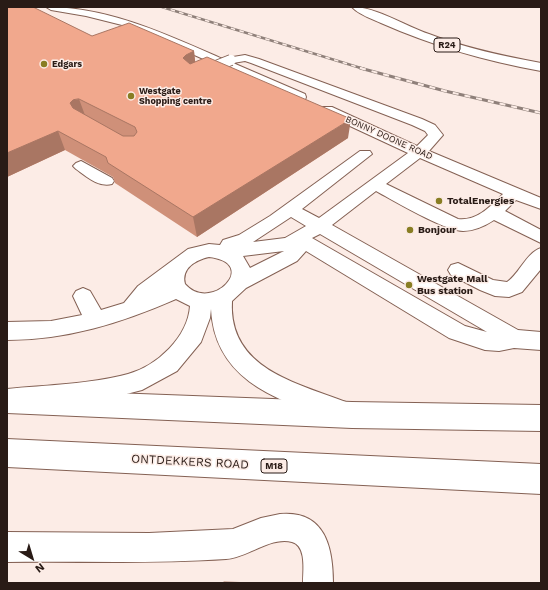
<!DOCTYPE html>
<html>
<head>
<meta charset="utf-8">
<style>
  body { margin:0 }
  #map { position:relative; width:548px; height:590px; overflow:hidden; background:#fcece6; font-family:"Work Sans",sans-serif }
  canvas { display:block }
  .frame { position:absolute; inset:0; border:8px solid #291b16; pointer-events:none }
  .north { position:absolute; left:12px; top:538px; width:40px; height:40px; -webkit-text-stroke:3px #fcece6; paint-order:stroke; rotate:142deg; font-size:11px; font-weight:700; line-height:16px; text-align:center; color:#291b16 }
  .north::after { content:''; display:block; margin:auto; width:14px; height:18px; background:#291b16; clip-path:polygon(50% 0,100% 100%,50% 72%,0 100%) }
</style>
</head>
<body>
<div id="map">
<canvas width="548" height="590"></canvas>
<div class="frame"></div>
<div class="north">N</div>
</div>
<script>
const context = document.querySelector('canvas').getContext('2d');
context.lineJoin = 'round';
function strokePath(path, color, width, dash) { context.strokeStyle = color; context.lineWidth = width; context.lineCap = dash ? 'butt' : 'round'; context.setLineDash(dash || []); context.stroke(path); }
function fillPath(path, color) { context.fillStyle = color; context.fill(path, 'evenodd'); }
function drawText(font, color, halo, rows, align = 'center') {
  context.font = font + ' "Work Sans",sans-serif'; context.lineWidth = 3; context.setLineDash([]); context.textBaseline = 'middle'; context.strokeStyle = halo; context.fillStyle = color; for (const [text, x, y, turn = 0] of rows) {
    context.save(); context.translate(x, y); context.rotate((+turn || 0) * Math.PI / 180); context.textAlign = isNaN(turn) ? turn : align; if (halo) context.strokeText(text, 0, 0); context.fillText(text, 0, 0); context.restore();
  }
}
const minor = new Path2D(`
  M46 7C110 7 168 35 225 60L227 58 245 55 259 59 422 119 435 125 443 135 429 151 541 198V209L516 200 505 211 541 230V243L494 220C485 226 474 231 463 231 443 230 396 202 376 191L332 225 518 330 541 332V350L514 348 499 351 485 350 449 338 306 251 297 261 246 288 232 301C228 369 297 383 346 402L349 410 346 418 337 421C279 400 215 382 211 309L210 318 201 342 177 371 142 390 111 398 7 411V389C45 385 92 384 128 374 157 366 188 337 190 306L176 299C121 323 67 340 7 340V322L51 321 82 315 73 296 76 291 83 288 90 291 101 310 124 303 138 286 188 249 209 244 220 245 223 240 239 235 270 216 360 151H370L372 154 302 209 319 218 408 153 322 113 320 110 322 107H332L417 146 428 135 425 131 412 125 251 63 245 61 233 63 305 94 306 97 305 100H295L134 28 86 16 51 10ZM420 158 503 194C490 207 477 221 458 219L386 184ZM291 217 306 226 285 238 253 242ZM320 234 487 332 465 326 312 238ZM284 251 250 268 243 256ZM209 257C261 263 211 314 185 284 181 268 196 260 209 257Z
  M81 161 112 178 114 181 112 184C99 188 86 176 76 169L73 166 76 163Z
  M541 248V269L522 292 509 297 495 296 480 290 451 275 448 270 451 265 458 263 493 280 507 282C520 273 526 253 541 248Z
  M280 514C325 510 333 547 333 583H303C303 572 307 546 292 542 271 536 247 558 226 559 153 564 80 561 7 562V532L149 533 233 529 261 518Z`);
const major = new Path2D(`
  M352 7C377 7 405 26 429 34 465 48 503 56 541 63V71C486 61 433 46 381 23 372 19 358 14 352 7Z
  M7 389 352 402 541 405V431L352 428 7 413Z
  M7 439 541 464V494L7 467Z`);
strokePath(minor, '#846154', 2);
strokePath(major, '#846154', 2);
fillPath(minor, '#fff');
fillPath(major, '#fff');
const railFar1 = new Path2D(`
  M162 7 364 69`);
const rail = new Path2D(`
  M360 68 445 91 541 113`);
strokePath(railFar1, '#8f807a', 2.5);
strokePath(rail, '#8f807a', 3);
strokePath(railFar1, '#fcece6', 1.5, [4.5]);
strokePath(rail, '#fcece6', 2, [6]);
const minorBridge = new Path2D(`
  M211 68 231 60`);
strokePath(minorBridge, '#846154', 12, []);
strokePath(minorBridge, '#fff', 10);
fillPath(new Path2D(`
  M7 7 92 36 194 51 195 62 348 138 197 237 115 183 113 177 65 150 7 177Z`), '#cf9079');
fillPath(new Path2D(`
  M194 51 196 69 188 73 183 58 186 55Z
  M79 99 86 118 77 122 70 103 73 100Z
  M351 119 348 138 197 237 193 217Z
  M58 131 65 150 7 177V153Z`), '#a97663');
const building = new Path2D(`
  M7 7H33L92 36 129 23 194 51 186 55 183 58 190 64 207 57 351 119 193 217 108 163 106 157 58 131 7 153ZM79 99 135 127 137 132 134 136H123L73 108 70 103 73 100Z
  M224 582 256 583H224Z`);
fillPath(building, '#f1a88d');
strokePath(building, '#a97663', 1);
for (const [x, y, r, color] of [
  [44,64,4,"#887d23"],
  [131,96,4,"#887d23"],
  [439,201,4,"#887d23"],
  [410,230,4,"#887d23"],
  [409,285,4,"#887d23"]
]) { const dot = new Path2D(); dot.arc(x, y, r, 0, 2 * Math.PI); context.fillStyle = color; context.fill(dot); strokePath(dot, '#fcece6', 1.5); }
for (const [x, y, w] of [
  [447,45,26],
  [274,466,26]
]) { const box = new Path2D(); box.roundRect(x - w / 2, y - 7, w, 14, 3); context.fillStyle = '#fcece6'; context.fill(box); strokePath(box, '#291b16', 1); }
drawText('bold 9px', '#291b16', null, [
  ["R24",447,45],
  ["M18",274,466]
]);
drawText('bold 9px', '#291b16', '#fcece6', [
  ["Edgars",52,64],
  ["Westgate",139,91],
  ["Shopping centre",139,101]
], 'left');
drawText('9px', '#291b16', '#fcece6', [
  ["BONNY DOONE ROAD",389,138,24]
]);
drawText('bold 10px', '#291b16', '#fcece6', [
  ["TotalEnergies",447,201],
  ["Bonjour",418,230],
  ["Westgate Mall",417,279],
  ["Bus station",417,291]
], 'left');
drawText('12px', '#291b16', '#fcece6', [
  ["ONTDEKKERS ROAD",190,462,3]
]);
</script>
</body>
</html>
